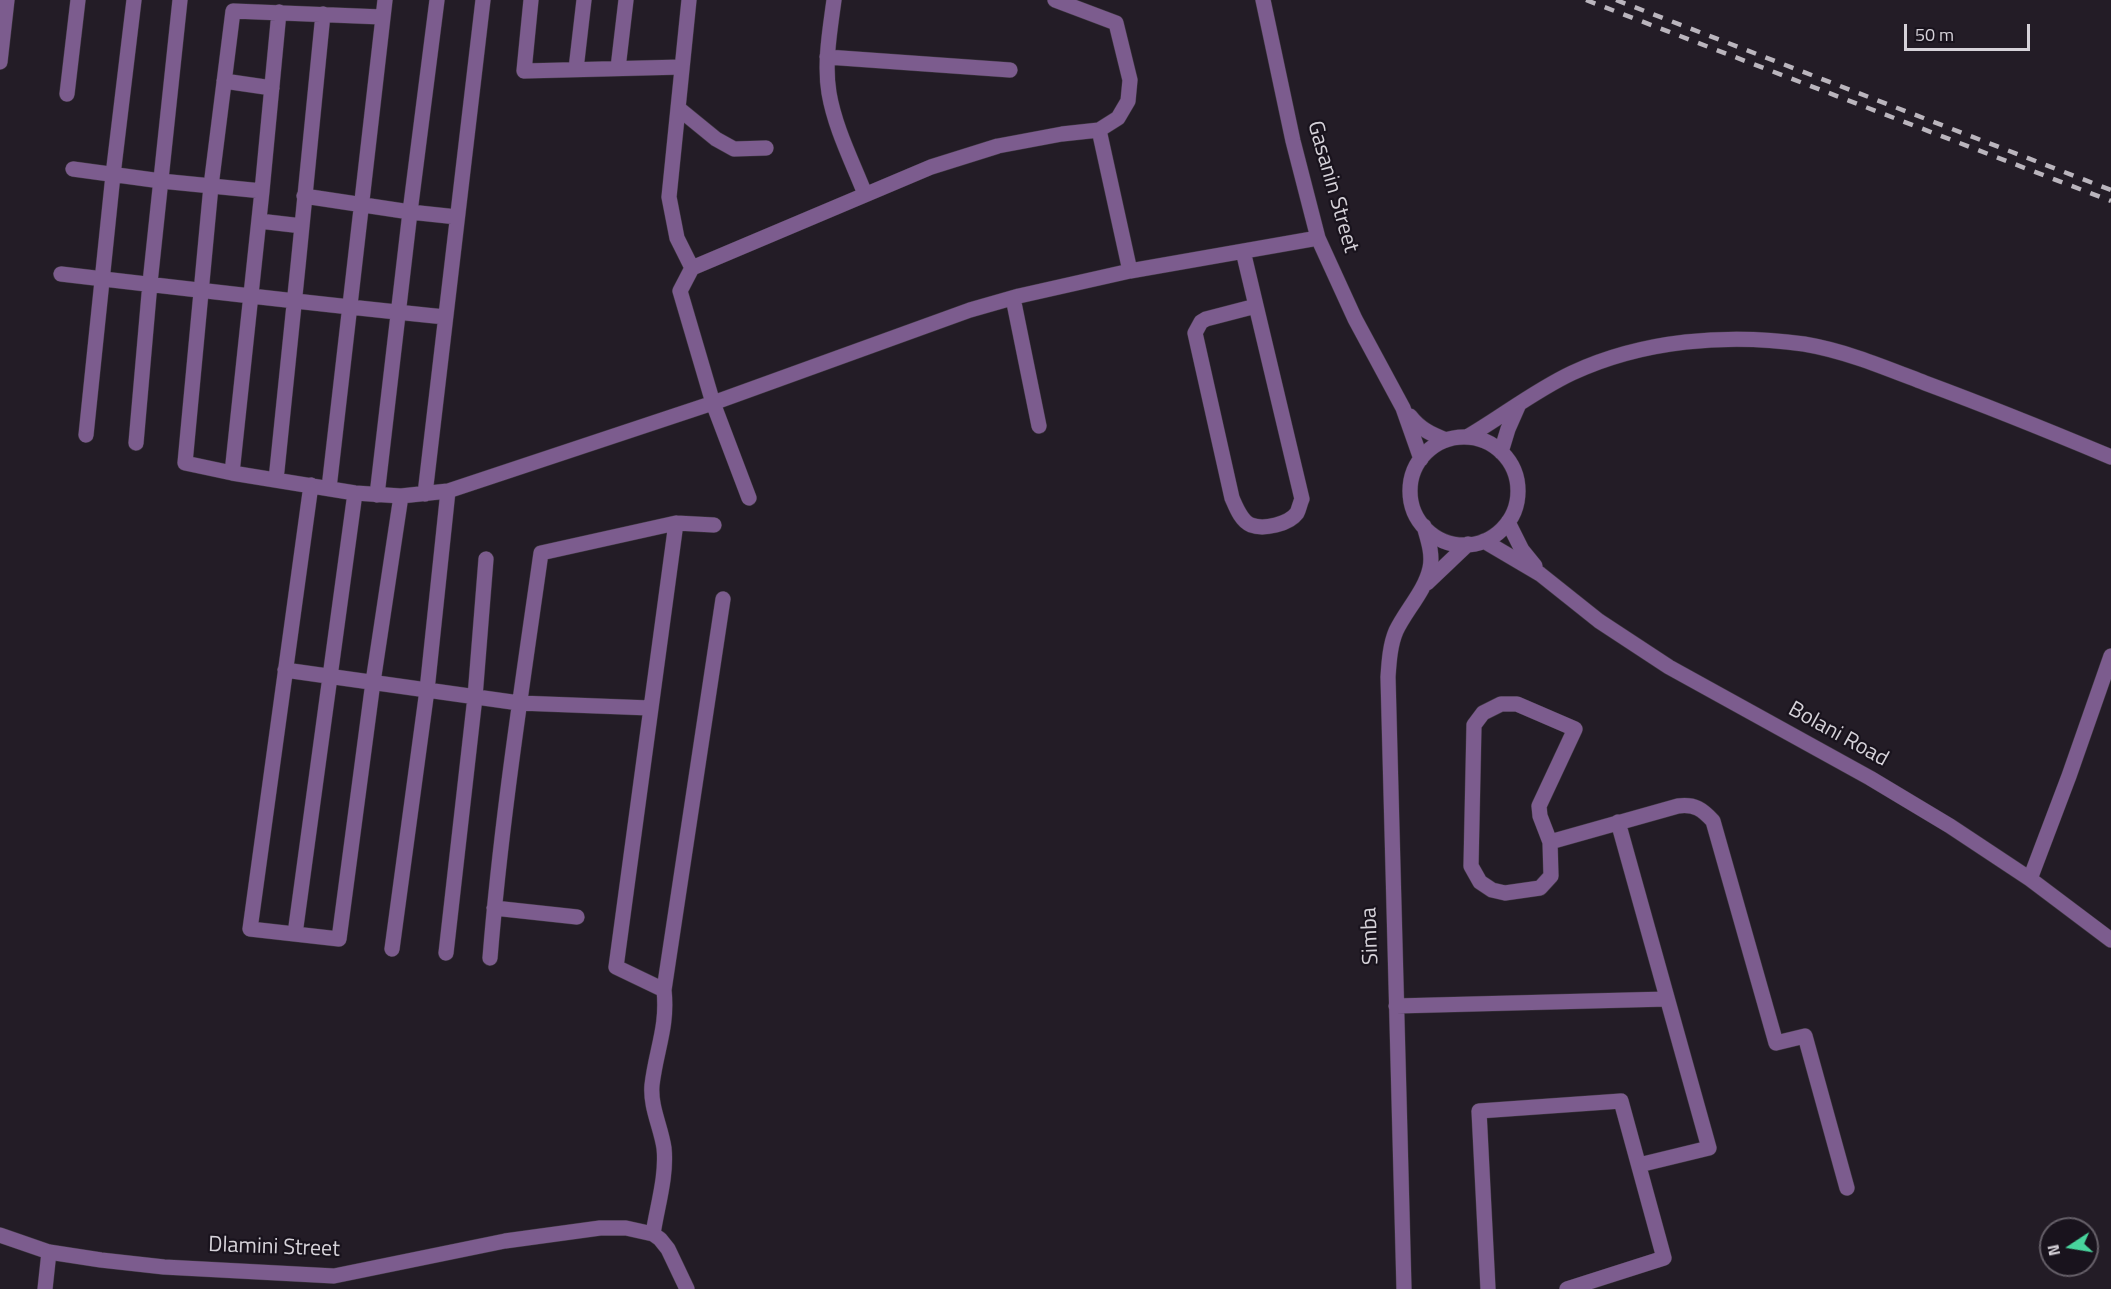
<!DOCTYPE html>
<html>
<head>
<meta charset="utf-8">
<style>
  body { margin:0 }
  #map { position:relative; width:2111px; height:1289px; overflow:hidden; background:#231c26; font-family:"Titillium Web",sans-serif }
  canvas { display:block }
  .north { position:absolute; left:2039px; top:1217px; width:60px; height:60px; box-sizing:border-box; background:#19131d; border:2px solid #655f68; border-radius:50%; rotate:258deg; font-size:16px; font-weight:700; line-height:24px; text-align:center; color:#d6d2d9 }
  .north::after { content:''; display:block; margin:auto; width:21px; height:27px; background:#48d49d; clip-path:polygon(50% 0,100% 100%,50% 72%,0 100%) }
  .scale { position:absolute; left:1904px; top:24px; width:126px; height:27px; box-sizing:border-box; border:3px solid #d6d2d9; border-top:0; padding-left:8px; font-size:18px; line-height:21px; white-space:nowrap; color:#d6d2d9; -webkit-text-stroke:4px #19131d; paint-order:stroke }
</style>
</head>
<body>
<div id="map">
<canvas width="2111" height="1289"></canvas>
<div class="north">N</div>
<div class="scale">50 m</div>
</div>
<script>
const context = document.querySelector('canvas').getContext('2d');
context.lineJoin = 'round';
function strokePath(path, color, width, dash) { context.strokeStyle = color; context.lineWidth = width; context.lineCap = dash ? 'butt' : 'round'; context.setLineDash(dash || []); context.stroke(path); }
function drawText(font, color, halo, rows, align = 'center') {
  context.font = font + ' "Titillium Web",sans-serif'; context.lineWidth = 4.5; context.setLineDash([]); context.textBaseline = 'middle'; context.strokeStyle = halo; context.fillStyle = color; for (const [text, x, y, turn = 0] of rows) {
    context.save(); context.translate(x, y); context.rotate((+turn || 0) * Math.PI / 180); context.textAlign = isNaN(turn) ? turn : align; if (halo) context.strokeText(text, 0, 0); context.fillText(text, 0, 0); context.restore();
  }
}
const minor = new Path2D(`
  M531 0 524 71 682 67
  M689 0 669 197 677 238 692 268 680 291 713 403 749 498
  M834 0C830 30 824 63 829 93 835 128 852 161 865 194
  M1263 0 1293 141 1318 238 1355 319 1403 408 1421 459
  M382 17 233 11 211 186 185 463 232 473 355 493 401 496 448 491 713 403 970 310 1019 296 1130 271 1318 238
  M827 57 1010 70
  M0 62 7 0
  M618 68 626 0
  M576 69 584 0
  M224 81 272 88
  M67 94 78 0
  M678 108 716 139 734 149 766 148
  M1099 130 1130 271
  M73 169 161 181 262 191
  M304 196 410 212 457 217
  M259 221 302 226
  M1243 251 1302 499C1300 503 1299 509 1297 513 1289 524 1264 530 1251 525 1241 521 1236 507 1232 498L1195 333 1201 322 1206 319 1256 306
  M692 268 931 167 998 146 1062 134 1099 130 1118 118 1128 101 1130 80 1116 23 1055 0
  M61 274C188 289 316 304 445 317
  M1013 298 1039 426
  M1410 416C1420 429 1431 434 1446 440
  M86 435 113 175 134 0
  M1467 437C1503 416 1534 391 1572 373 1643 340 1727 333 1804 344 1846 351 1886 368 1925 383 1987 406 2049 431 2111 457
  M1410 491a54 54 0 1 1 108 0a54 54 0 1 1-108 0Z
  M136 443 150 283 180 0
  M1501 452 1508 429 1519 404
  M232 473 262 191 279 12
  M276 480C293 325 307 169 323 14
  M311 485 250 929 339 939 373 682 401 496
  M329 488 385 0
  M425 494 483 0
  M377 495 410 212 437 0
  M1508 522 1522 550 1535 566
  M1484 541 1540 574 1599 621 1669 667 1870 778 1950 826 2030 879 2111 940
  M1427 583 1468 544
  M285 670 519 703 650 708
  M1501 704H1517L1575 729 1539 806 1540 816 1550 842 1551 876 1540 888 1505 893 1492 890 1480 882 1471 866 1474 725 1483 713Z
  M1618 822 1709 1148 1639 1165
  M1550 842 1678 806C1695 804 1702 809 1713 821L1776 1043 1805 1036 1847 1188
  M2030 879 2069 776 2111 656
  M494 908 577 917
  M295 934 355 493
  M392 949 427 690 448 491
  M446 953 475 697 486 559
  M490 958C501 822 522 687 541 553L676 523 714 525
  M664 990 616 967 676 523
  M1396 1006 1667 999
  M653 1234C657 1207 667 1176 664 1148 661 1127 650 1107 652 1085 656 1050 668 1027 664 990L723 599
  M0 1235 49 1252 101 1260 164 1267 334 1276 505 1241 600 1228H626L653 1234 660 1239 668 1249 687 1289
  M45 1289 49 1252
  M1404 1289 1388 677C1389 662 1390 645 1396 631 1406 610 1425 591 1430 568 1433 554 1428 540 1424 526
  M1488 1289 1479 1111 1621 1101 1664 1258 1567 1289`);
strokePath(minor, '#403943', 16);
strokePath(minor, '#7c5c8e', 15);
strokePath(new Path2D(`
  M1586 0 2111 201
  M1616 0 2111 190`), '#bab5bd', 4.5, [10, 10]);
drawText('22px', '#d6d2d9', '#19131d', [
  ["Gasanin Street",1332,187,74],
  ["Bolani Road",1838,735,29],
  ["Simba",1371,936,-92],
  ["Dlamini Street",274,1248,2]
]);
</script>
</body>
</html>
